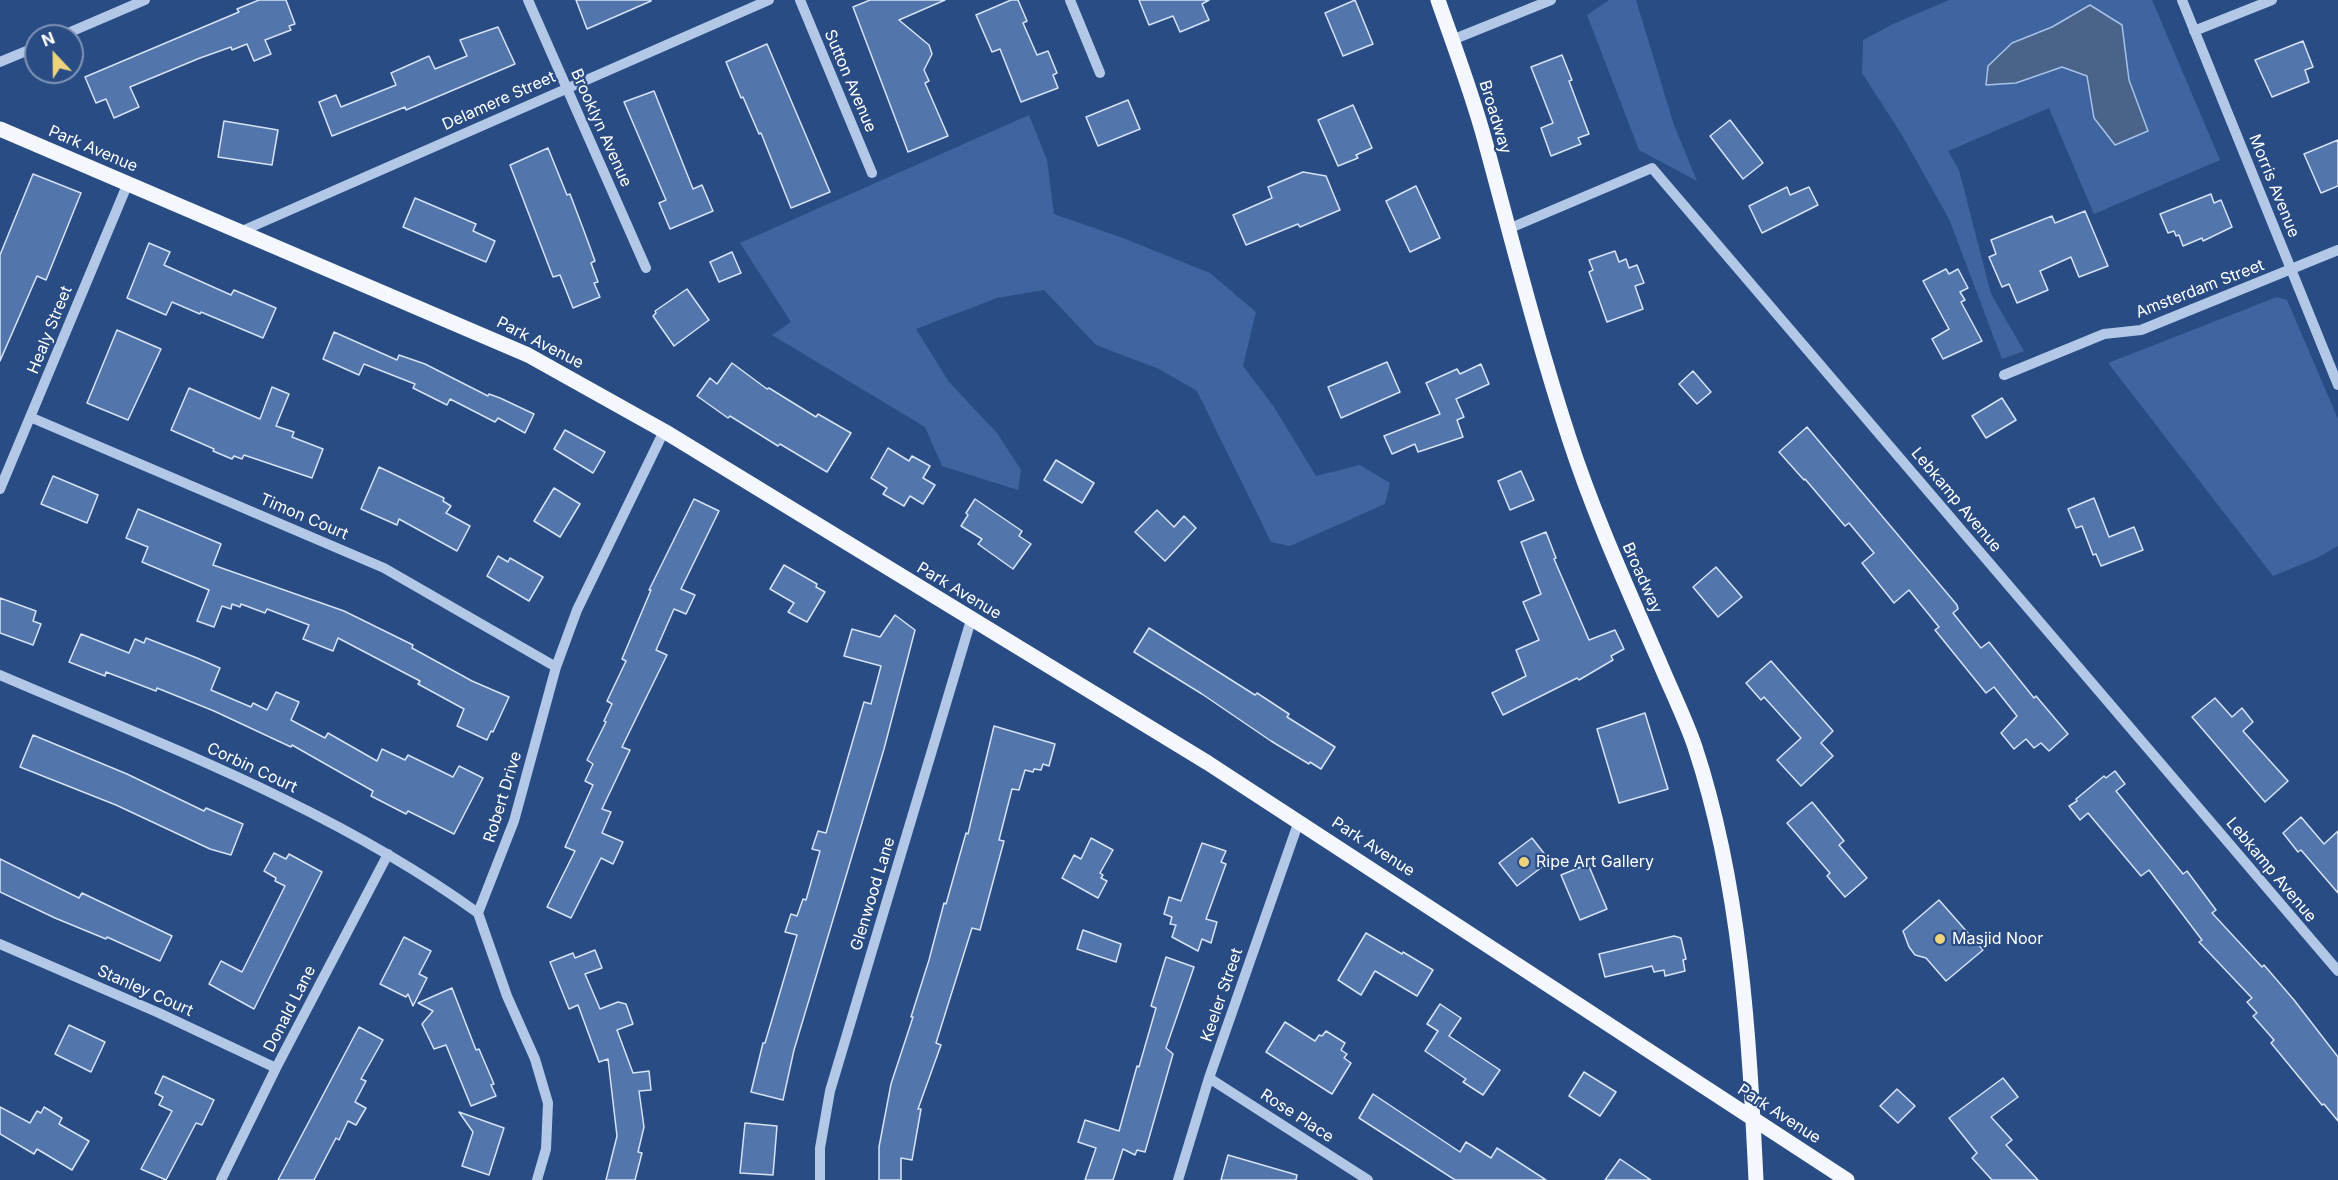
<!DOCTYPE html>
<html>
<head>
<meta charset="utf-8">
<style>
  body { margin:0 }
  #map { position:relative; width:2338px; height:1180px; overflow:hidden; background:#294c84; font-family:Inter,sans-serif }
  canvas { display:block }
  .north { position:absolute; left:24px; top:24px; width:60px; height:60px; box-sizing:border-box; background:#294c84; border:2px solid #7f94b5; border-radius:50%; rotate:338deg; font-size:16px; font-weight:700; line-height:24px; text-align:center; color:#fff }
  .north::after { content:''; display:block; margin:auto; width:21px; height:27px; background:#eed37b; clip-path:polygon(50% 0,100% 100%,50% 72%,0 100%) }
</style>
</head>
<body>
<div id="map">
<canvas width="2338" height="1180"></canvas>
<div class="north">N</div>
</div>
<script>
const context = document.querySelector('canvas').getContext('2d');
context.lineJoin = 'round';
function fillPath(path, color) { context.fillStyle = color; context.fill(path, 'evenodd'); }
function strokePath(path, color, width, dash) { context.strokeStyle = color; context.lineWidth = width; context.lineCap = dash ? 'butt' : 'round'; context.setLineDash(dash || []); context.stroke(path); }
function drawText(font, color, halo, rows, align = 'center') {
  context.font = font + ' Inter,sans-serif'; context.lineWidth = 4.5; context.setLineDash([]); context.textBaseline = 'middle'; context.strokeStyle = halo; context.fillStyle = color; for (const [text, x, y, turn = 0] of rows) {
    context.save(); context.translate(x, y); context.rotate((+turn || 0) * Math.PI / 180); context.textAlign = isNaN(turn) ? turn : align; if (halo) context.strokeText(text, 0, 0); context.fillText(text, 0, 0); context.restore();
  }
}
fillPath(new Path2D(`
  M1609 0H1636L1674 125 1697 181 1639 150 1587 15Z
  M1949 0H2152L2220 160 2094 214 2049 108 1948 151 1959 170 1991 294 2024 351 2002 359 1949 219 1902 135 1862 73 1863 40 1893 24Z
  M1029 115 1047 160 1054 214 1123 238 1210 273 1256 312 1243 366 1274 407 1316 476 1360 465 1390 483 1385 504 1290 546 1271 542 1197 391 1159 369 1096 345 1044 290 997 298 916 329 949 382 997 433 1021 470 1018 490 942 466 925 427 772 335 791 322 740 243Z
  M2277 297 2287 300 2338 419V546L2317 558 2273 576 2108 363Z`), '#3e65a0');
const water = new Path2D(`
  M2090 5 2122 25 2129 80 2148 131 2115 145 2094 118 2087 76 2062 67 2016 83 1986 85 1988 66 2012 43 2052 27Z`);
fillPath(water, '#4a638b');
strokePath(water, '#a8c2e7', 1.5);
const building = new Path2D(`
  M259 0H286L295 24 289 26 291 30 265 40 271 54 254 61 247 44 232 50 231 47 200 58 130 87 139 107 114 118 106 99 96 103 85 77 239 12 237 9Z
  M576 0H651V1L587 29Z
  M870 0H945L899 20 929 45 932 54 924 70 929 81 925 83 948 136 908 152 853 7Z
  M1011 0H1018L1027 21 1023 23 1037 55 1048 51 1057 73 1053 75 1058 88 1021 102 1000 49 992 52 976 15Z
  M1139 0H1209L1202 4 1209 20 1180 32 1173 16 1149 25Z
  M1355 0 1373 44 1343 56 1325 13Z
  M498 27 515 64 406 110 405 107 332 136 319 102 336 95 341 107 396 85 391 73 429 56 435 69 467 56 460 40Z
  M2303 41 2313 67 2305 70 2309 82 2272 97 2255 60Z
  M767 44 830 192 791 208 761 133 759 134 743 97 741 98 726 62Z
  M1562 55 1572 80 1569 81 1589 134 1578 138 1581 144 1551 156 1541 128 1553 123 1531 67Z
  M654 91 693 189 702 185 713 211 670 229 659 203 666 200 624 102Z
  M1128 100 1140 129 1098 146 1086 117Z
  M1353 105 1372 148 1356 155 1358 158 1338 166 1318 120Z
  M1730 120 1763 163 1743 179 1710 136Z
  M224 121 278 130 272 165 218 157Z
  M2338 140V186L2321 193 2304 154Z
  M548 148 567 195 570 194 584 231 595 261 591 263 598 282 594 283 600 297 573 308 560 275 553 277 510 165Z
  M1303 172 1326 176 1340 210 1300 227 1298 224 1246 245 1233 215 1272 198 1268 187Z
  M33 174 81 193 46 280 37 276 0 361V255Z
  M1416 186 1440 238 1410 252 1386 201Z
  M1787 187 1790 195 1809 187 1818 205 1762 233 1749 206Z
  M2211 194 2214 203 2221 200 2232 227 2203 241 2202 238 2183 246 2179 235 2176 236 2174 231 2168 233 2160 214Z
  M415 198 476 224 473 231 495 241 486 262 403 227Z
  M2085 211 2108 266 2079 277 2071 257 2040 271 2048 290 2017 303 2009 284 2002 287 1989 257 1996 254 1991 240 2052 216 2055 223Z
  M149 243 170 252 164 265 231 295 234 290 276 308 263 338 201 312 200 314 172 302 166 315 127 298Z
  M1615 251 1619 262 1626 259 1629 268 1637 265 1644 283 1635 286 1643 309 1607 322 1589 272 1593 270 1589 260Z
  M732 252 741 273 719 282 710 262Z
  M1946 269 1949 274 1958 269 1968 288 1960 292 1965 300 1961 302 1982 341 1943 359 1932 339 1949 329 1923 281Z
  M687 289 709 320 674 346 653 316 656 313 655 311Z
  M117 330 161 349 128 420 87 403Z
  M334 332 397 360 399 355 425 364 488 396 489 394 500 398 534 414 525 433 498 418 495 422 450 399 447 405 413 388 415 384 364 364 359 375 323 359Z
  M1387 362 1400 392 1341 418 1328 387Z
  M732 363 767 389 769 388 816 417 818 414 851 433 827 472 780 444 778 446 730 416 728 418 697 396 710 378 717 384Z
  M1481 364 1489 384 1456 399 1464 417 1457 420 1463 437 1418 452 1415 444 1392 454 1384 436 1440 414 1426 383 1457 369 1460 374Z
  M1693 371 1711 392 1697 404 1679 384Z
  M272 387 289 394 276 426 294 432 292 437 323 449 312 478 244 455 242 459 234 456 232 459 213 451 214 449 171 430 189 388 260 419Z
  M2002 398 2016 420 1986 438 1972 416Z
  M1807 427 1957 605 1958 609 1953 613 1981 648 1989 642 2034 698 2036 696 2068 734 2049 751 2041 743 2034 748 2026 739 2014 749 2001 733 2017 716 1994 687 1986 693 1935 630 1939 627 1909 590 1894 603 1862 563 1874 553 1849 523 1845 526 1805 479 1804 480 1779 452Z
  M565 430 605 452 593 473 554 449Z
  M888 448 909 461 912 456 930 466 923 478 935 485 923 504 910 496 904 506 883 494 887 488 871 478Z
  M1056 460 1094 483 1082 503 1044 480Z
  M379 467 444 498 443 501 451 506 446 513 470 526 457 551 399 519 397 525 361 509Z
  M1521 471 1534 500 1510 510 1498 481Z
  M53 476 98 495 87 523 41 504Z
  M554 488 580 504 560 537 534 521Z
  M2094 498 2109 537 2134 527 2143 550 2101 566 2096 554 2093 555 2082 526 2076 528 2068 509Z
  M694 499 719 511 681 589 695 595 686 614 674 609 656 650 667 655 622 747 630 750 602 809 611 812 602 833 623 842 613 864 601 858 571 918 547 907 575 851 565 847 593 785 585 781 593 764 587 760 606 722 604 721 612 704 607 701 626 661 622 659 651 590H649Z
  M975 499 1022 531 1019 536 1031 544 1013 569 978 544 982 539 961 526 968 515 966 513Z
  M138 509 221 544 213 565 344 611 413 645 412 648 472 681 509 697 493 732 491 731 487 740 457 726 464 709 418 684 420 681 338 638 333 651 303 639 309 625 267 609 265 613 241 604 240 607 232 604 231 609 222 606 214 627 197 621 209 590 142 562 148 547 126 538Z
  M1157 510 1174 527 1184 516 1196 528 1165 561 1135 532Z
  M1546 532 1556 558 1554 559 1589 640 1615 630 1624 649 1611 656 1613 660 1579 680 1577 678 1503 715 1492 693 1526 676 1516 650 1539 640 1523 602 1541 594 1521 542Z
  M498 556 508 562 510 558 543 577 529 601 487 576Z
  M784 565 817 584 816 587 825 592 807 622 788 612 794 603 770 589Z
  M1716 567 1742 597 1718 617 1693 587Z
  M0 598 36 611 33 621 41 624 33 645 0 633Z
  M895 615 915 630 884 749 794 1050 783 1100 751 1092 763 1043H765L797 935 785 932 791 914 797 916 803 899 806 900 820 851 812 849 818 831 826 833 864 702 871 704 881 666 844 656 852 629 880 637Z
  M1149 628 1255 695 1257 693 1289 714 1287 717 1335 747 1321 769 1310 762 1309 764 1271 741 1202 694 1134 652Z
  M81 634 129 653 135 639 144 643 146 638 197 658 220 668 211 690 251 707 253 703 267 710 276 692 299 702 291 720 325 738 328 733 377 761 382 749 405 760 408 755 453 777 459 766 483 778 454 834 408 811 406 814 371 796 373 791 292 745 291 747 214 711 157 688 156 691 106 672 105 676 69 662Z
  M1771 661 1833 731 1821 743 1833 756 1801 786 1777 760 1801 738 1764 697 1761 700 1746 683Z
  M2215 698 2232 717 2242 708 2253 722 2243 731 2288 781 2265 802 2192 717Z
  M1645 713 1668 789 1619 803 1597 729Z
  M994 726 1055 744 1049 766 1043 764 1041 770 1034 769 1033 772 1025 770 1019 790 1012 789 999 840 1004 841 980 930 972 928 936 1043 941 1045 918 1109H921L912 1160 901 1158V1180H879V1147L891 1084 913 1017H911L929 960 944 903 946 904 966 833 968 834Z
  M33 735 127 774 204 811 206 808 243 824 231 855 210 849 116 805 20 767Z
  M2115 771 2125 784 2116 791 2183 874 2187 871 2216 910 2212 913 2262 967 2264 965 2294 1000 2338 1057V1121L2324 1104 2322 1105 2271 1043 2274 1040 2253 1016 2257 1013 2247 1002 2252 998 2199 942 2202 940 2149 870 2141 876 2088 813 2080 820 2069 806 2077 801 2076 799 2104 776 2106 778Z
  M1812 802 1844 841 1839 845 1867 878 1845 897 1827 876 1830 873 1787 823Z
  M2301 817 2324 844 2338 831V893L2301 850 2298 852 2283 833Z
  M1091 838 1113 850 1100 873 1103 875 1101 878 1107 881 1098 898 1062 878 1074 855 1081 859Z
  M1532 838 1550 861 1517 886 1499 863Z
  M1202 843 1226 851 1221 862 1226 864 1206 919 1217 922 1211 943 1202 939 1198 951 1172 937 1176 925 1170 924 1172 917 1164 914 1169 897 1181 901Z
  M274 853 286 859 289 854 322 872 254 1009 209 984 221 961 242 972 285 886 275 881 276 878 264 871Z
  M0 859 79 898 82 893 172 936 160 961 107 937 106 939 55 918 0 892Z
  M1588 864 1607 909 1580 920 1561 875Z
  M1939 900 1983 950 1946 981 1926 958 1915 955 1909 947 1903 931Z
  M1083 930 1121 944 1116 962 1077 949Z
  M1366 933 1402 954 1403 952 1433 970 1417 996 1375 971 1361 995 1338 980Z
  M1674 936 1681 938 1686 959 1683 960 1685 971 1665 976 1664 970 1654 972 1652 966 1605 977 1599 954Z
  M404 937 431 951 419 974 427 978 413 1006 408 994 406 997 380 984Z
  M595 950 602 968 585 974 600 1009 618 1002 626 1004 633 1024 617 1030 633 1073 649 1071 651 1090 639 1091 644 1127 638 1152 642 1153 635 1180H606L617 1136 608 1059 599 1062 578 1005 569 1009 550 962 573 953 575 958Z
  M1166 957 1194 967 1166 1048 1173 1054 1145 1152 1137 1150 1135 1155 1123 1149 1113 1180H1085L1096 1148 1078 1142 1085 1120 1119 1131 1137 1066 1139 1067 1156 1008 1151 1006Z
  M452 988 476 1050 479 1049 494 1084 491 1085 496 1096 471 1106 446 1045 434 1049 422 1024 433 1011 418 1003Z
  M1440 1004 1461 1018 1449 1036 1500 1070 1483 1095 1463 1082 1466 1079 1425 1051 1438 1031 1427 1024Z
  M1285 1022 1315 1041 1319 1035 1322 1036 1326 1031 1345 1043 1341 1050 1347 1054 1344 1058 1351 1063 1332 1094 1266 1052Z
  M69 1025 105 1042 91 1072 55 1054Z
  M359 1027 383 1040 361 1079 366 1081 355 1102 366 1108 356 1125 348 1121 339 1140 336 1138 314 1180H278Z
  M1584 1072 1616 1092 1600 1116 1569 1096Z
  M163 1076 214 1100 202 1125 196 1123 166 1180 141 1169 172 1111 159 1105 163 1097 155 1093Z
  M2003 1078 2018 1097 1991 1117 2012 1140 2006 1145 2038 1180H1992L1972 1158 1977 1153 1949 1118Z
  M1897 1089 1915 1106 1898 1123 1880 1106Z
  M1373 1094 1460 1152 1466 1142 1491 1158 1497 1148 1546 1180H1455L1359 1118Z
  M0 1107 30 1123 37 1111 41 1113 44 1107 62 1118 59 1124 89 1141 72 1170 37 1149 34 1154 0 1134Z
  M459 1112 504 1128 489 1175 462 1166 473 1132Z
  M745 1123 777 1126 773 1175 740 1173Z
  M1228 1155 1297 1175 1296 1180H1221Z
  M1620 1159 1651 1180H1605Z`);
fillPath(building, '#5275ab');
strokePath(building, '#d6e3f6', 1.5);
strokePath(new Path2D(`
  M528 0 646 268
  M800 0 872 173
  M1070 0 1100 73
  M2182 0 2338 385
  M2194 31 2272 0
  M61 36 145 0
  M1452 40 1551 0
  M0 62 36 47
  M1508 229 1652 168 2338 971
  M242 231 769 0
  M2004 375 2104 334 2141 330 2338 250
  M30 417 384 568 556 667
  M0 489 128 183
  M0 675C163 745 333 808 478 913
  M0 944 159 1013 276 1068
  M1209 1078 1368 1180
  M221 1180 276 1068 388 854
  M537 1180 546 1149 548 1103 535 1059 507 996 478 913 514 821 556 667 577 610 664 431
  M820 1180V1148L830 1091 971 620
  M1178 1180 1209 1078 1299 821`), '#b3c8e7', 10);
strokePath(new Path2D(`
  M1438 0C1454 46 1472 93 1485 141 1512 240 1537 340 1569 438 1594 515 1627 587 1659 661 1671 690 1685 718 1695 747 1741 887 1749 1034 1756 1180
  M0 129 528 355 664 431 1208 763 1847 1180`), '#f4f7fe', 15);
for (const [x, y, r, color] of [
  [1524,862,6,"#eed37b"],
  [1940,939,6,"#eed37b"]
]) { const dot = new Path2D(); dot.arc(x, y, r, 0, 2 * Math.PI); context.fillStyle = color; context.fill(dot); strokePath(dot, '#294c84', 2); }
drawText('16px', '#fff', '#294c84', [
  ["Sutton Avenue",850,81,67],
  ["Delamere Street",499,101,-24],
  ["Broadway",1495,117,73],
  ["Brooklyn Avenue",601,128,66],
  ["Park Avenue",93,149,23],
  ["Morris Avenue",2274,186,68],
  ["Amsterdam Street",2200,289,-21],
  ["Healy Street",50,330,-68],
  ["Park Avenue",540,343,27],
  ["Lebkamp Avenue",1956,500,50],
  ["Timon Court",304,517,23],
  ["Broadway",1642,578,66],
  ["Park Avenue",959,591,31],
  ["Corbin Court",252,768,25],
  ["Robert Drive",503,797,-73],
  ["Park Avenue",1373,847,33],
  ["Lebkamp Avenue",2271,870,50],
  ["Glenwood Lane",873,894,-73],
  ["Stanley Court",145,991,24],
  ["Keeler Street",1222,995,-71],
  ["Donald Lane",290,1009,-63],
  ["Park Avenue",1779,1114,33],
  ["Rose Place",1297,1116,33]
]);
drawText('16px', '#fff', '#294c84', [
  ["Ripe Art Gallery",1536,862],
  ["Masjid Noor",1952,939]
], 'left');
</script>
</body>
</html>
